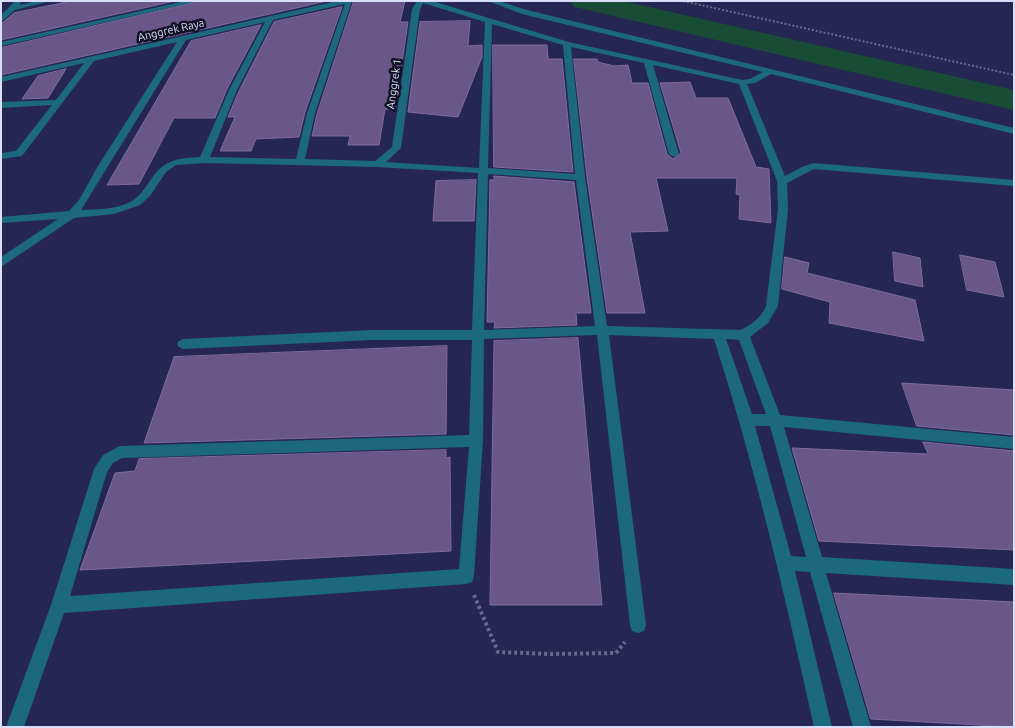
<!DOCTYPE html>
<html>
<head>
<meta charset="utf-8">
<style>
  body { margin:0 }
  #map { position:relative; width:1015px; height:728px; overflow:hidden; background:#262652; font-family:Ubuntu,sans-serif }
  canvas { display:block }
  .frame { position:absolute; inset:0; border:2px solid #dbdefa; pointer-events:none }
</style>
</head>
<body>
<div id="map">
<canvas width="1015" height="728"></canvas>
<div class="frame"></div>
</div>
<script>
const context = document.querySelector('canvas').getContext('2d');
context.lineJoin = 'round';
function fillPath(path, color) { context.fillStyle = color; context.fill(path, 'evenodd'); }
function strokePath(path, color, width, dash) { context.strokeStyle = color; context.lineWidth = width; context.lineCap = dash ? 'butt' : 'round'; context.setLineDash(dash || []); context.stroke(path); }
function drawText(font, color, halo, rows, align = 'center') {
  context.font = font + ' Ubuntu,sans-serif'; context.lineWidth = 5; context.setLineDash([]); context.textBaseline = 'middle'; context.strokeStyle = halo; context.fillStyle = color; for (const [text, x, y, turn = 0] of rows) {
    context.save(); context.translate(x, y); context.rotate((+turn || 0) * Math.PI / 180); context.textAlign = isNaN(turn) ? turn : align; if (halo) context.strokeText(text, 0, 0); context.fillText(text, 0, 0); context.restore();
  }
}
fillPath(new Path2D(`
  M570 1H623L1014 90V110L584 9 574 7Z`), '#194c35');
const building = new Path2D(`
  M72 1H175L1 40V24L14 13Z
  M201 1H327L1 75V48Z
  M354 1H405L400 22H408L395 110 385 109 379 145H348L350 136H312L317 114Z
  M342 7 305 112 299 137 256 139 251 151H220L235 117H228L239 91 274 22Z
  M470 21 468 46 482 45V57L458 117 408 112 420 22Z
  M261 25 227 89 215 118H174L139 184 107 185 191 41Z
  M493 45H547L548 59H562L573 172 494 167Z
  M574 59H597L598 62 614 66 628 65 632 83H648L667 154 673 159 681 153 660 83 690 82 696 98H728L756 167 769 169 771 223 739 219 740 195 736 194 737 178H656L668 231 630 232 645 313H607L587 177Z
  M66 69 48 98 22 99 38 76Z
  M494 176 574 182 591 313H576L577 325 494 328 495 322H487L490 180H494Z
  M476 180 474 221H433L436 181Z
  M893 252 920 258 923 287 895 281Z
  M960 255 995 262 1004 297 967 290Z
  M785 257 809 263 807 273 915 300 924 341 829 323 830 302 782 289Z
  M578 338 602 605H490L494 341Z
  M447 346 446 434 144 443 174 357Z
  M902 383 1014 390V435L917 426Z
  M923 442 1014 451V550L819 541 792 448 928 454Z
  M446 450V458L450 457 451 551 80 570 115 473 135 471 139 459Z
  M834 593 1014 602V727L871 719Z`);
fillPath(building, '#685787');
strokePath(building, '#7e6c9d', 1);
strokePath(new Path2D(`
  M683 1 1014 75`), '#68698f', 2, [2, 2]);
strokePath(new Path2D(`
  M474 595 498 652 550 654 616 653 625 642`), '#68698f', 4, [3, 3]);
fillPath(new Path2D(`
  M15 1H21L20 5 36 1H51L15 10 1 22V15Z
  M185 1H199L1 46V42Z
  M337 1H352L315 113 305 159 375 161 392 147 412 9 417 1H432L569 42 742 80 750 79 763 72 522 14 488 1H499L527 10 1014 128V134L771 74 755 83 747 84 785 176 802 167 814 163 1014 180V186L814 169 787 183 788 209 778 306 768 323 750 337 780 415 1014 437V449L784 427 822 557 1014 569V585L826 573 871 727H853L810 572 795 571 832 727H814C785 596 755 466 714 339L609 335 646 625 644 631 638 633 632 631 630 625 597 335 484 339 483 441 474 576 472 582 466 584 64 613 24 727H6L51 605 94 469 103 455 120 446 469 435 472 340H372L183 349 179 347 177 344 179 341 183 339 372 330H472L478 173 377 167 204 163 176 165 166 172 150 196 140 205 114 214 74 218 1 267V257L58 219 1 223V217L69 211 79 200 98 166 177 42 94 61 22 156 1 159V153L16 151 52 105 1 108V102L56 100 84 63 1 82V77ZM423 3 485 22 479 168 386 162 401 148 420 9ZM345 4 307 113 296 159 210 157 237 90 273 20ZM265 22 229 90 200 157C180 158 165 159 152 178 147 185 142 193 135 199 119 210 99 209 81 210L186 40ZM492 24 563 45 575 174 488 168ZM571 47 644 63 669 154 674 157 679 154 653 65 739 84 777 181 778 209 766 306C761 318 752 324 741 330L607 326 585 177ZM488 174 576 180 595 326 484 330ZM726 339 739 340 766 414H752ZM755 426H770L806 557 791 556ZM469 447 459 569 70 596 107 472 113 463 122 458Z`), '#1c687d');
drawText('11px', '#dbdefa', '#121226', [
  ["Anggrek Raya",171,30,-13],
  ["Anggrek 1",394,84,-82]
]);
</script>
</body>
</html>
